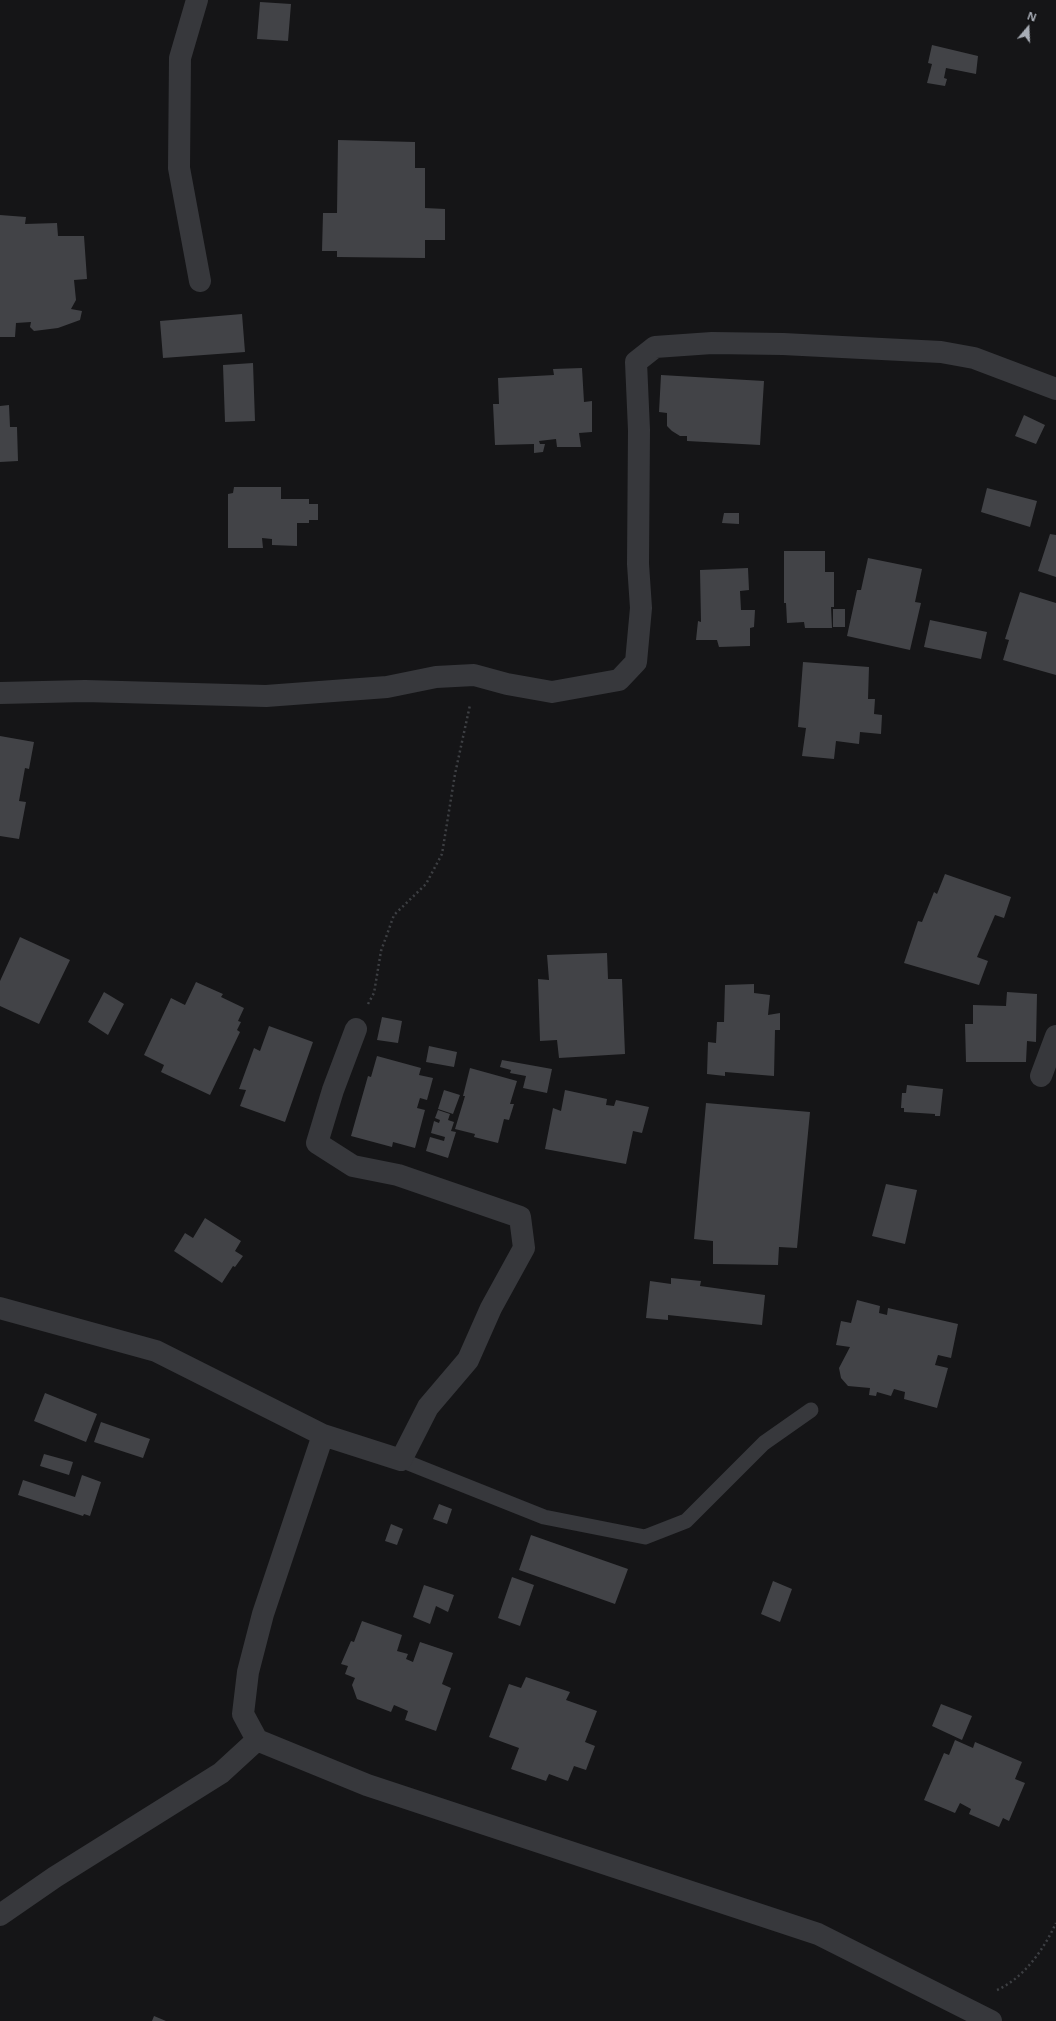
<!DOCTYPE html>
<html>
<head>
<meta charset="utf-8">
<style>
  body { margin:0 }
  #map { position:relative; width:1056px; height:2021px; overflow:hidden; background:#151517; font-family:"Noto Sans",sans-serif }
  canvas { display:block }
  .north { position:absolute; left:1008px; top:8px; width:40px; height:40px; -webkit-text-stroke:3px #101012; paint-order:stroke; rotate:19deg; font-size:11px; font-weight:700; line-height:16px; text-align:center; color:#a8adb6 }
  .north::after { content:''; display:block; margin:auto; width:14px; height:18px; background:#a8adb6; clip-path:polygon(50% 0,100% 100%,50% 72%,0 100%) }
</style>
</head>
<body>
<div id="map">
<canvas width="1056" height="2021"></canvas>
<div class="north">N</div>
</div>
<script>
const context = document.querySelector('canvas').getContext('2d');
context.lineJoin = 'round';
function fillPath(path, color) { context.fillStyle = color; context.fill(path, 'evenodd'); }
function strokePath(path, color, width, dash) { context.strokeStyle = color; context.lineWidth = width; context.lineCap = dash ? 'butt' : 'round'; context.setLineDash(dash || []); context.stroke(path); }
fillPath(new Path2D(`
  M260 2 291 4 288 41 257 39Z
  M932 45 978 56 976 74 946 68 944 78 947 79 945 86 927 83 932 64 928 63Z
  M338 140 415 142V168H425V208L445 209V240H425V258L337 257V251H322L323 213H337Z
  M0 215 26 217 25 224 57 223 58 236H84L87 279 74 280 76 300 71 309 82 311 80 320 58 328 34 331 30 327 31 322 16 323 15 337H0Z
  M242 314 245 352 163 358 160 321Z
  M253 363 255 421 225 422 223 365Z
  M582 368 584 402 592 401V432L579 433 581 447H557L556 439 539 441 540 444H545L543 452 534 453V444L495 445 493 404H499L498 378 554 375 553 369Z
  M661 375 764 381 760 445 687 441V436H680L672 431 667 426V413L659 412Z
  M9 405 10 427H17L18 461 0 462V406Z
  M1024 415 1045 425 1036 444 1015 436Z
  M234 487H281V499H309V504H318V520H309V523H297V546L272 545V539L262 538 263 548H228V494L233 493Z
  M987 488 1037 501 1030 527 981 512Z
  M724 513H739V524L722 523Z
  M1050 534 1056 535V577L1038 571Z
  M784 551H825V572H834V607H831L832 628H805L804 622 787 623 786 603H784Z
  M868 558 922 569 915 602 921 603 910 650 847 636 857 590H861Z
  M748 568 749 590 740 591 741 610H755L754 627 750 628V646L719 647 717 640H696L698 621 701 622 700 570Z
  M1020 592 1056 603V675L1003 660 1009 640 1005 639Z
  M833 609H845V627H833Z
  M930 620 987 632 981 659 924 647Z
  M803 662 869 667 868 699H875L874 714 882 715 881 734 860 732 859 744 836 741 834 759 802 756 806 728 798 727Z
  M0 736 34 742 29 769 25 768 19 801 26 802 19 839 0 836Z
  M945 874 1011 897 1004 918 995 915 977 957 988 961 979 985 904 963 918 921 922 922 934 892 937 894Z
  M20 937 70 960 39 1024 0 1006V981Z
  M607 953 608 979H622L625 1054 559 1058 557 1040 540 1041 538 979 549 980 547 955Z
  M196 982 223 994 221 997 244 1008 238 1021 241 1022 237 1030 240 1032 210 1095 161 1072 164 1065 144 1055 171 998 185 1005Z
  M754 984V993L770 995 768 1015 780 1013V1030H775L774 1076 725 1072V1076L707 1074 708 1042 716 1043 717 1022H724L725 985Z
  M104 992 124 1004 108 1035 88 1022Z
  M1007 992 1037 994 1036 1042 1027 1041 1026 1062H966L965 1024H973V1005L1006 1006Z
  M382 1017 402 1021 398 1043 377 1040Z
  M269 1026 313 1042 285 1122 240 1106 246 1090 239 1089 254 1048 260 1051Z
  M429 1046 457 1052 454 1067 426 1062Z
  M377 1056 421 1068 419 1075 433 1078 427 1100 420 1098 417 1108 425 1110 415 1148 393 1142 392 1147 351 1136 368 1076 371 1077Z
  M502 1060 552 1069 547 1093 523 1088 526 1076 510 1073 511 1070 500 1067Z
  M470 1068 517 1081 510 1104H514L509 1120 504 1119 498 1143 474 1137 475 1134 455 1129 465 1096H463Z
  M907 1085 943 1089 940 1116H935V1114L904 1112V1108H901L902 1093H906Z
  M444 1090 460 1095 453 1114 438 1109Z
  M565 1090 607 1099 606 1105 614 1106 616 1100 649 1107 642 1133 633 1131 626 1164 545 1149 553 1108 561 1111Z
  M706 1103 810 1112 797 1248 779 1247 778 1265 713 1264V1241L694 1239Z
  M438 1110 450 1114 448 1120 454 1122 451 1131 456 1132 448 1158 426 1151 430 1137 444 1141 445 1137 431 1133 434 1121 439 1123 440 1120 435 1118Z
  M886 1184 917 1190 905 1244 872 1236Z
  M205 1218 241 1241 235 1251 243 1256 235 1267 233 1266 222 1283 174 1251 185 1233 193 1238Z
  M671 1278 701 1281 700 1286 765 1295 762 1325 668 1315V1320L646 1318 650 1281 671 1284Z
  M857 1300 880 1306 879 1313 887 1315 888 1308 958 1324 951 1358 938 1355 935 1365 948 1368 937 1408 904 1399 905 1392 894 1389 891 1396 877 1392 876 1396 869 1395 870 1388 848 1386 841 1378 839 1368 850 1347 836 1345 841 1321 851 1323Z
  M45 1393 97 1414 86 1442 34 1421Z
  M101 1422 150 1439 143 1458 94 1442Z
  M44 1454 73 1462 69 1475 40 1466Z
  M82 1475 101 1482 90 1516 84 1514 83 1516 18 1495 23 1480 75 1497Z
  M439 1504 452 1509 447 1524 433 1519Z
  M391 1524 403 1529 397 1545 385 1541Z
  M531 1535 628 1569 615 1604 519 1570Z
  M512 1577 534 1585 520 1626 498 1618Z
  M773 1581 792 1589 780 1622 761 1614Z
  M424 1585 454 1595 448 1612 436 1606 430 1624 413 1617Z
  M362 1621 402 1635 397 1651 408 1654 406 1659 413 1662 420 1642 453 1653 442 1684 451 1688 436 1731 405 1720 408 1711 394 1705 391 1712 357 1699 352 1685 355 1678 345 1674 348 1666 341 1664 351 1641 354 1642Z
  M526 1677 570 1692 566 1700 597 1711 585 1742 595 1746 586 1770 574 1766 568 1781 549 1774 546 1781 511 1769 519 1748 489 1737 509 1684 521 1688Z
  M941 1704 972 1716 962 1740 932 1726Z
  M955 1740 973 1748 975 1742 1022 1762 1015 1779 1025 1783 1009 1821 1003 1818 999 1827 969 1814 971 1809 960 1803 955 1813 924 1800 944 1753 949 1755Z
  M154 2016 166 2021H152Z`), '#424347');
strokePath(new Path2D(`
  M368 1004 374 993 381 951 394 915 426 884 442 854 455 774 470 705
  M997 1990C1024 1978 1044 1949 1056 1923`), '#3d3f43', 2.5, [2, 3]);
strokePath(new Path2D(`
  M401 1460 544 1517 645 1537 686 1521 764 1443 811 1410`), '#37383c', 15);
strokePath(new Path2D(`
  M197 0 180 58 179 168 200 281
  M0 693 85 691 266 696 387 687 436 677 474 675 507 684 552 692 619 680 636 662 641 608 638 564 639 430 636 362 655 347 712 343 783 344 941 352 974 358 1056 389
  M1041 1076 1056 1036
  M0 1308 156 1351 323 1435
  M257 1740 243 1714 248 1672 263 1614 323 1435 401 1460 428 1407 468 1360 491 1308 524 1248 520 1217 398 1175 353 1166 317 1143 333 1090 356 1029
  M0 1915 55 1877 221 1773 257 1740 367 1785 818 1934 991 2021`), '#37383c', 22);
</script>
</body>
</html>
